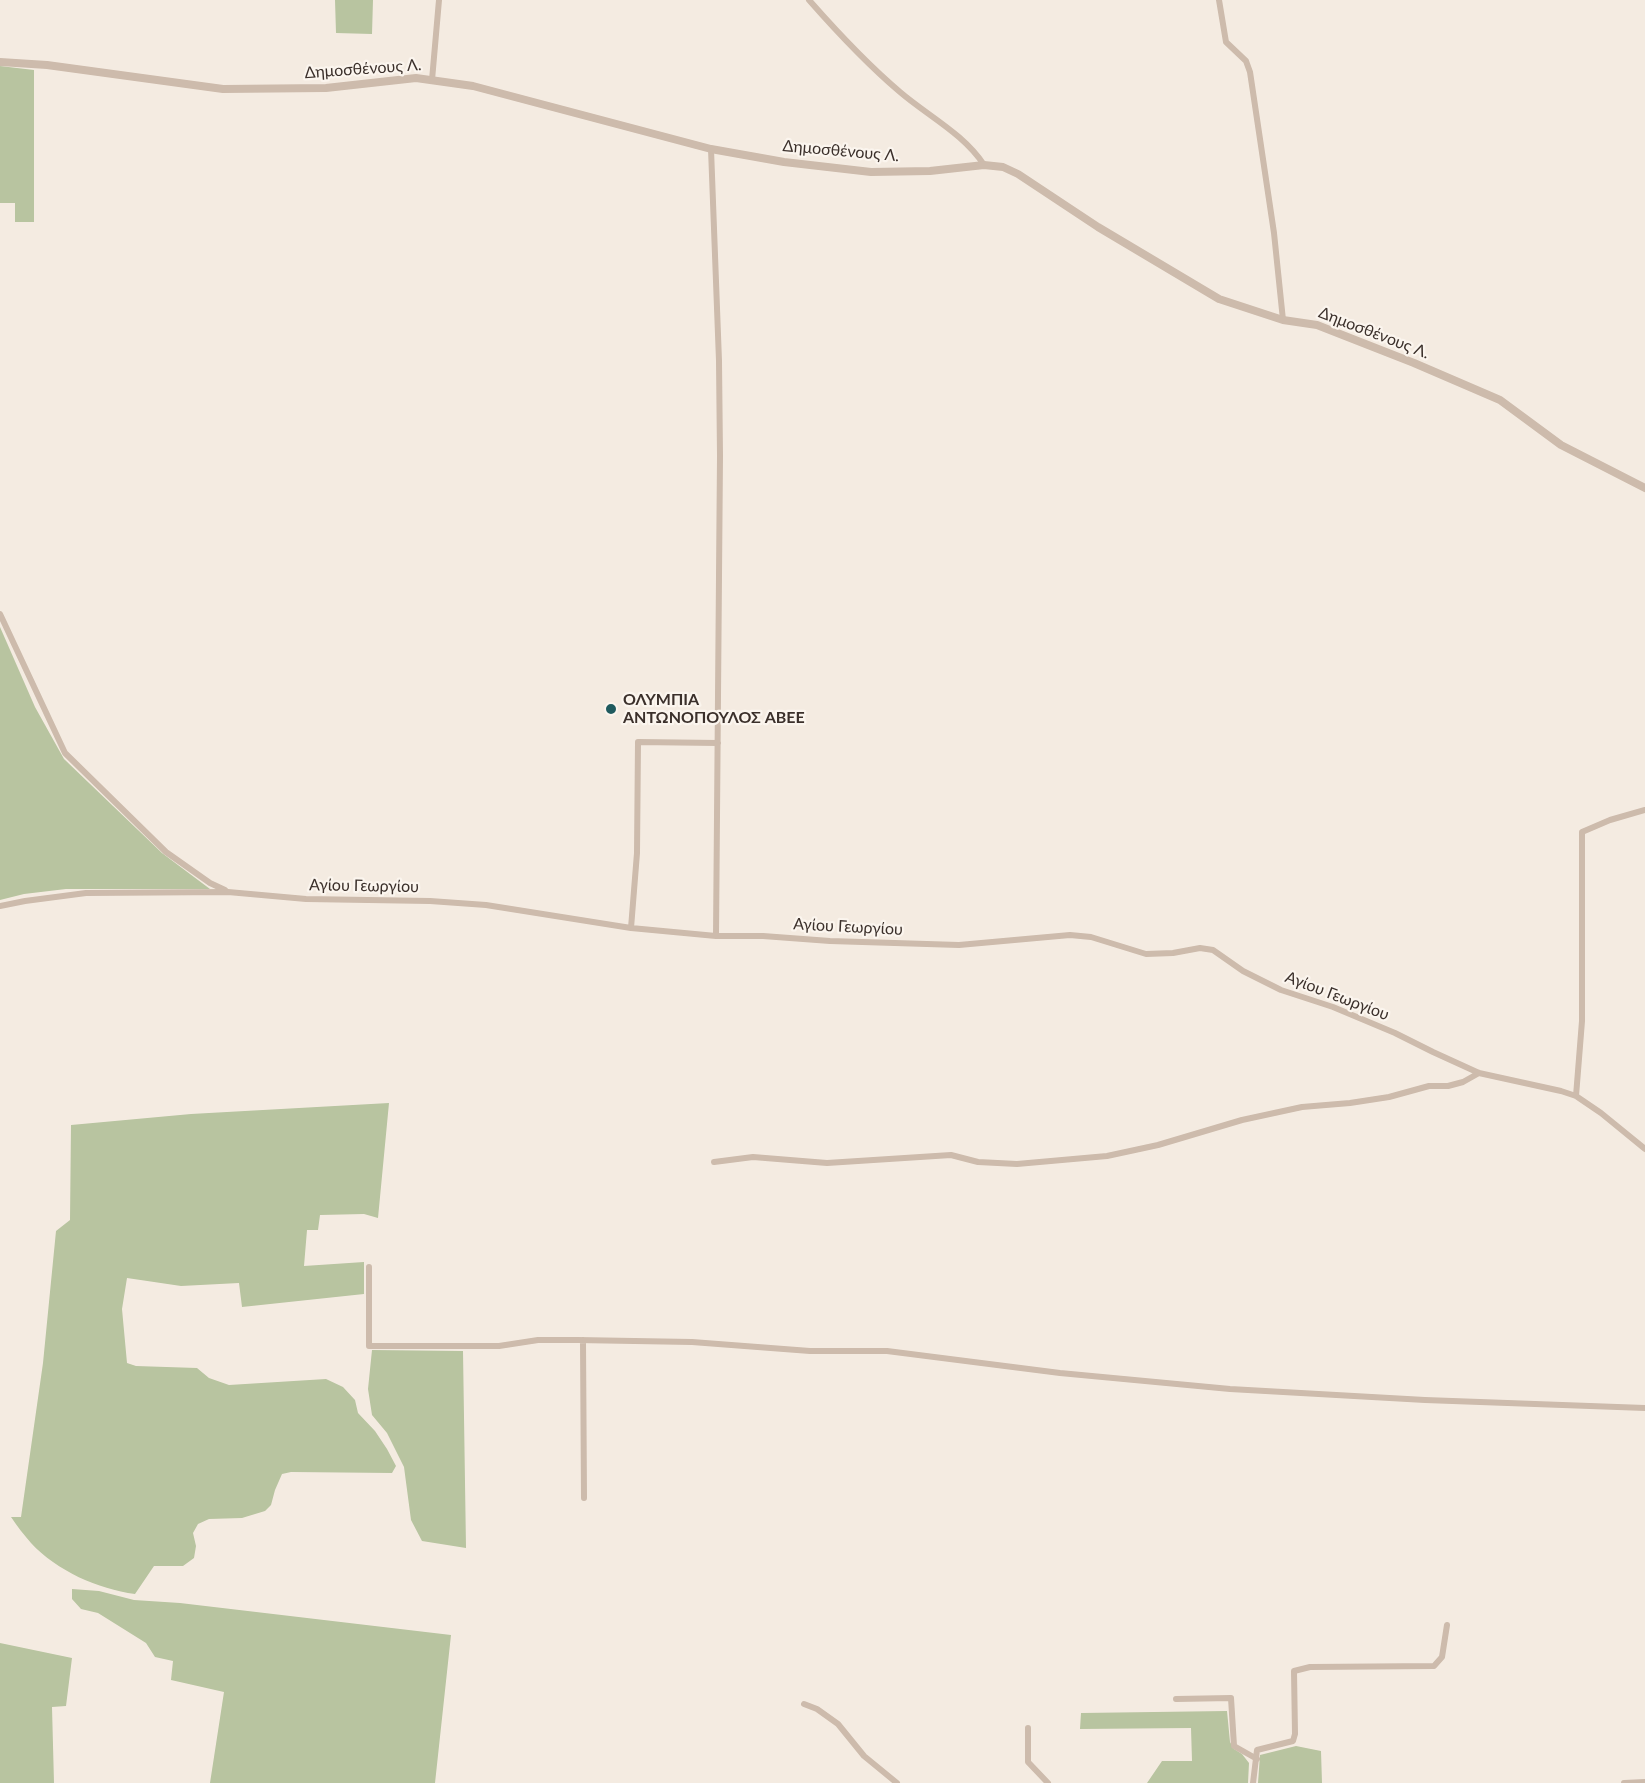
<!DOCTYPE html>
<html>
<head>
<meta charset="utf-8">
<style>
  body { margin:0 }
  canvas { display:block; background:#f4ebe1 }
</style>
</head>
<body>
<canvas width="1645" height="1783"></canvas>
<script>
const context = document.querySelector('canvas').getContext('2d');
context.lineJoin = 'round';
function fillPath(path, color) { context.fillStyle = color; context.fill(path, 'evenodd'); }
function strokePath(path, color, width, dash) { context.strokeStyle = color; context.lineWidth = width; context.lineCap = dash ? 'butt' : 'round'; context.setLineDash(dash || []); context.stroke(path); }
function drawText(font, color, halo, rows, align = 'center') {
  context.font = font + ' Lato,sans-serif'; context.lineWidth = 4.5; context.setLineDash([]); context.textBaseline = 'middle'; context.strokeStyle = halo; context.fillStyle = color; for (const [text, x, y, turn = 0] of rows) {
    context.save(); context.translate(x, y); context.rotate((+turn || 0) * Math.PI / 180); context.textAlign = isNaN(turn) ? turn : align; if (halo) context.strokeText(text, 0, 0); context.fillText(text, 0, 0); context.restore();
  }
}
fillPath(new Path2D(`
  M335 0H373L372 34 336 33Z
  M0 66 34 70V222H15V203H0Z
  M0 627 35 707 64 759 162 853 210 889H66L24 894 0 900Z
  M389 1103 378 1218 364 1214 320 1215 318 1230H307L304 1266 364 1262V1294L242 1307 239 1283 181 1286 127 1278 122 1309 127 1363 136 1366 197 1368 209 1378 229 1385 326 1379 343 1387 355 1400 358 1413 375 1431 387 1449 396 1466 392 1473 291 1472 282 1474 275 1490 271 1505 265 1511 242 1518 209 1519 198 1524 193 1533 196 1546 194 1558 183 1566H154L135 1594C98 1589 57 1571 31 1543 24 1535 17 1526 11 1517H21L43 1363 56 1231 70 1220 71 1125 191 1114Z
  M372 1350 463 1351 466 1548 422 1541 411 1520 404 1467 387 1433 372 1415 368 1389Z
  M72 1589 99 1591 134 1600 180 1603 451 1635 435 1783H210L224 1692 171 1680 173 1661 155 1657 146 1643 98 1613 81 1609 72 1599Z
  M0 1643 72 1658 66 1706 52 1707 54 1783H0Z
  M1227 1711 1230 1742 1234 1749 1242 1754 1249 1763 1248 1783H1147L1162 1761H1192L1191 1728 1080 1729 1081 1713Z
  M1296 1746 1321 1751 1322 1783H1258L1260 1755Z`), '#b8c4a0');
strokePath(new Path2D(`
  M809 0C838 33 867 64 900 92 928 116 964 134 984 165
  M1219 0 1226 42 1246 61 1250 72 1274 233 1283 320
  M432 80 439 0
  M711 149 719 361 720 456 716 936
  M0 614 65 753 166 852 210 883 225 890
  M0 906 25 901 86 893 228 892 306 899 430 901 486 905 631 928 716 936H763L830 941 959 945 1070 935 1091 937 1146 954 1173 953 1200 948 1213 950 1243 971 1281 990 1333 1007 1395 1033 1433 1052 1479 1073 1561 1091 1576 1096 1601 1113 1645 1149
  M631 928 637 853 638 742 718 743
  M1576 1096 1582 1021V832L1610 820 1645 810
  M714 1162 753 1157 827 1163 951 1155 978 1162 1017 1164 1107 1156 1158 1145 1242 1120 1302 1107 1350 1103 1389 1097 1429 1086H1448L1463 1082 1479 1073
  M369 1267V1346H499L538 1340H577L692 1342 810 1351H887L1060 1373 1230 1389 1425 1400 1645 1408
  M583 1340 584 1498
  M1176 1699 1231 1698 1234 1746 1257 1759
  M804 1704 817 1709 838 1724 864 1756 897 1783
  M1028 1728V1762L1048 1783
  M1253 1783 1257 1750 1293 1741 1295 1734 1294 1671 1310 1667 1434 1666 1442 1657 1447 1625
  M1624 1783 1645 1782`), '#cdbbac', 6);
strokePath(new Path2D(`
  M0 62 47 65 223 89 326 88 416 78 473 86 711 149 784 162 871 172 930 171 984 165 1003 167 1018 174 1098 227 1219 299 1283 320 1317 325 1414 363 1500 400 1561 445 1645 488`), '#cdbbac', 8);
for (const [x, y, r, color] of [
  [611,709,6,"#1f5a5e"]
]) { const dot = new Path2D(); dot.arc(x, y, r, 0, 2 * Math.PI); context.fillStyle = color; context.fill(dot); strokePath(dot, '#fbf5ee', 2); }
drawText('16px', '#3b302b', '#fbf5ee', [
  ["Δημοσθένους Λ.",363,69,-4],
  ["Δημοσθένους Λ.",841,151,5],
  ["Δημοσθένους Λ.",1374,333,21],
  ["Αγίου Γεωργίου",364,886,1],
  ["Αγίου Γεωργίου",848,927,3],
  ["Αγίου Γεωργίου",1337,996,21]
]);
drawText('bold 16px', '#3b302b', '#fbf5ee', [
  ["ΟΛΥΜΠΙΑ",623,700],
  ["ΑΝΤΩΝΟΠΟΥΛΟΣ ΑΒΕΕ",623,718]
], 'left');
</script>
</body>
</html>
